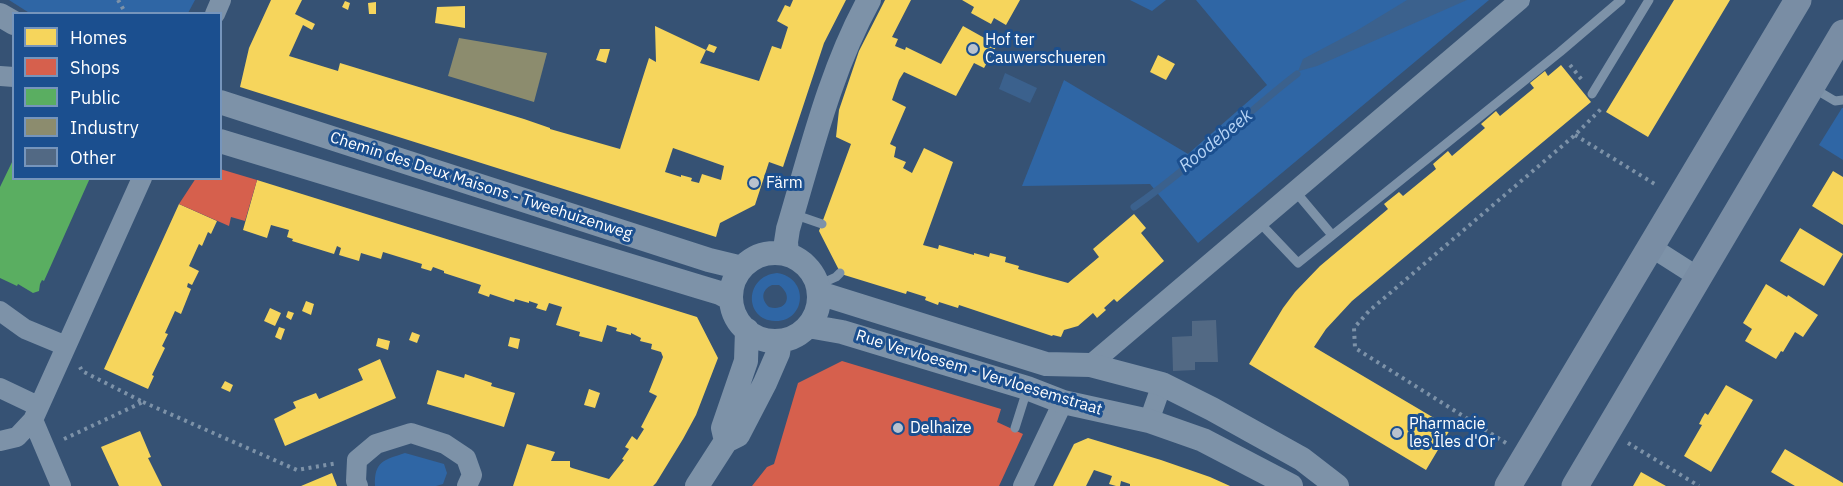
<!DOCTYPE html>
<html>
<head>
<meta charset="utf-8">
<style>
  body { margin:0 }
  #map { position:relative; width:1843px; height:486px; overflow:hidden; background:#365274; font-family:"IBM Plex Sans",sans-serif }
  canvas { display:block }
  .legend { position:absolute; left:12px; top:12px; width:210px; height:168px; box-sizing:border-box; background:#1b4f8f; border:2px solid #7695bc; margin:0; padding:8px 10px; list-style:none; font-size:18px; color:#fff }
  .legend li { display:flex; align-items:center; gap:12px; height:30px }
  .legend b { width:30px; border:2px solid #7695bc }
</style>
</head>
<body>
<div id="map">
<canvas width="1843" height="486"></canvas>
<ul class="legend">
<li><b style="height:16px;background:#f6d55c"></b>Homes</li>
<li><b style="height:16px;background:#d6604d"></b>Shops</li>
<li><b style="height:16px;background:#5aae61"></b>Public</li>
<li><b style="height:16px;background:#8c8c6e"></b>Industry</li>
<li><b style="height:16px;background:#526984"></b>Other</li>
</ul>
</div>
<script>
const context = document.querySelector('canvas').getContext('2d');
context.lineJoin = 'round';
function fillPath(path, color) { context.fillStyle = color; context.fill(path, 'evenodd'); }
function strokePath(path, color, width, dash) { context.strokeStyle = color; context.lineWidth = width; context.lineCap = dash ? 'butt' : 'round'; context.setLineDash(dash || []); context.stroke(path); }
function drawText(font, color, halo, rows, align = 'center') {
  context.font = font + ' "IBM Plex Sans",sans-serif'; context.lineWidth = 6; context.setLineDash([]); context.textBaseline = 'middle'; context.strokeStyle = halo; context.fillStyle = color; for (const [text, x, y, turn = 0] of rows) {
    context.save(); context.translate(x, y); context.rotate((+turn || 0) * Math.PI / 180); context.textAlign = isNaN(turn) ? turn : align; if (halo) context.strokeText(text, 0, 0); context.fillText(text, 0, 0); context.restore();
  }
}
fillPath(new Path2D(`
  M9 0H195L188 13 31 14Z
  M1130 0H1166L1152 11Z
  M1196 0H1489L1198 243 1150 184 1022 186 1064 80 1188 154 1267 85Z
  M1842 108H1843V160L1819 145Z
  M777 273C810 278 806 322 775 321 744 320 744 276 777 273ZM772 285H779C794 296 786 312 769 307 761 300 761 290 772 285Z
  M405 453 444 464 447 473 443 484 436 486H375C374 461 384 460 405 453Z`), '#2f66a5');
fillPath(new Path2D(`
  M1407 0H1467L1317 66 1299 71 1297 74 1303 59 1356 31Z
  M1005 73 1037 88 1030 103 999 89Z`), '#3b618d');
fillPath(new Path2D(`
  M271 0H302L295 14 315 24 312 30 303 25 289 56 338 71 340 63 524 119 550 128V129L620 149 649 58 656 62 655 26 706 50 700 63 759 81 772 46 781 49 788 27 777 21 785 5 790 7 793 0H846L824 43 783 167 769 162 755 205 720 223 716 237 240 87 249 48ZM673 148 724 166 721 180 702 174 699 183 691 181 692 178 681 175V177L665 172Z
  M885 0H911L892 37 898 39 895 46 905 50 906 47 941 64 963 26 997 45 984 68 974 63 956 96 904 72 899 80 892 100 906 107 890 144 896 147 894 157 906 162 903 168 912 173 924 148 953 162 923 245 938 249 939 245 974 255V253L989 257 990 253 1006 257 1005 262 1019 266 1018 269 1068 283 1099 257 1093 249 1134 214 1146 228 1141 233 1164 261 1117 302 1114 299 1104 308 1106 310 1097 318 1093 313 1078 326 1064 330 1061 337 1053 335 1052 336 959 305 958 308 939 302 938 305 925 300 926 297 907 291 906 294 841 274 819 231 851 144 836 137 839 110 859 51Z
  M962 0H1020L1006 25 994 18 991 24 971 13 974 7Z
  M1674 0H1730L1648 137 1606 112Z
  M345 1 350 3 348 10 342 7Z
  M376 2V14H369L368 3Z
  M465 6V28L435 23 437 7Z
  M709 44 717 47 714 53 706 50Z
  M600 49H610L606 63 596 60Z
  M1158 55 1175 64 1166 80 1150 72Z
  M1561 65 1591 102 1352 301 1326 329 1314 347 1451 428 1426 470 1249 364 1283 308 1295 292 1320 266 1388 209 1384 204 1399 192 1403 196 1436 169 1433 164 1448 151 1452 156 1485 128 1481 124 1496 111 1500 116 1534 88 1530 83 1545 71 1548 76Z
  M1833 171 1843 177V225L1812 206Z
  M257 180 697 317 718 358 696 415 683 439 656 483 653 486H513L527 444 555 452 551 461H570V467L572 468 609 479 624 460 622 459 629 449 625 447 632 436 637 440 644 429 641 427 657 396 649 392 663 357 661 352 651 349 652 344 640 341 641 338 631 333V335L616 331 617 328 607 325 602 342 579 336 580 332 556 325 562 307 549 303 546 311 536 308 538 304 529 301V303L515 299 514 302 490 294 489 297 478 293 481 285 444 273V271L433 267 431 271 421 268 422 264 383 252 381 259 361 253 359 261 339 255 341 248 337 246 334 254 292 241 293 239 287 237 289 230 271 225 267 238 243 230Z
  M179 204 217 221 211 234 208 232 202 246 199 244 189 266 199 271 192 285 188 283 187 287 191 289 181 314 175 311 165 333 168 334 162 346 165 348 152 375 154 376 148 389 104 369Z
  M1800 228 1843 254 1824 286 1780 261Z
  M1766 284 1787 297 1788 295 1818 315 1803 337 1795 332 1783 352 1781 351 1776 359 1745 341 1752 329 1743 323Z
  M306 301 314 304 311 315 302 311Z
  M270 308 281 313 275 326 264 321Z
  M288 311 294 313 291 320 286 317Z
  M279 327 285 329 281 340 275 337Z
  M412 332 420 335 417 343 409 340Z
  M510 337 520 339 518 349 508 346Z
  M378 338 390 341 388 350 376 346Z
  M380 359 396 398 285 446 274 419 296 408 293 402 316 393 319 399 363 380 358 369Z
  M437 370 464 378 465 374 492 383 491 386 515 393 504 427 427 404Z
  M225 381 233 385 230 392 221 388Z
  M1726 385 1753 400 1711 472 1684 456 1702 425 1699 424 1702 418 1705 413 1708 415Z
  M589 389 600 393 595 408 584 405Z
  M140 431 151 457 148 458 162 486H119L101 447Z
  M1088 438 1161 460 1210 477 1230 486H1130V484L1121 481 1120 486H1116L1109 484 1112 476 1094 470 1086 486H1053L1074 444Z
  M1785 449 1843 483V486H1795L1771 472Z
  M1641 472 1666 486H1633Z
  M332 473 337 486H301Z`), '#f6d55c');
fillPath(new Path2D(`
  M220 169 257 180 245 221 231 217 229 226 179 204 196 178H220Z
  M842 361 1001 409 997 422 1023 434 999 486H752L767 467 774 464 798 383Z`), '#d6604d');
fillPath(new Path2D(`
  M14 158V178H90L44 281 42 280 40 284 39 291 33 293 18 284 17 286 0 278V187Z`), '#5aae61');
fillPath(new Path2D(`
  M459 38 547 53 534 102 448 76Z`), '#8c8c6e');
strokePath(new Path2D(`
  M1134 207C1192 167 1241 117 1297 74`), '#3b618d', 7);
fillPath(new Path2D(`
  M1216 320 1218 362H1195V370L1173 371 1172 337 1192 336V321Z`), '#526984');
strokePath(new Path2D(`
  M118 0 126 14
  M1570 65 1582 80
  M1575 135 1658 186
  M143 402 297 470 338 463
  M64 439 143 402 82 371 80 367
  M1506 443 1355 348 1354 328 1369 311 1575 135 1601 109 1599 106
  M1628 443 1699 486`), '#7d92a8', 4, [3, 4.5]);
strokePath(new Path2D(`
  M1813 88 1835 101 1843 100
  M1592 94 1649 0
  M1295 191 1332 235
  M793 214 822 224
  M1259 222 1298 263 1560 52 1621 0
  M818 285 836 277 840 273
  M1015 428 1027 390`), '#7d92a8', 9);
strokePath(new Path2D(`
  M215 14 221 0
  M0 76 14 77
  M1651 247 1698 277
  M0 311 25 329 66 346
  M1090 365 1520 0
  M0 388 38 406
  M33 420 61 486
  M1149 421 1162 384
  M0 441 17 437 33 420 142 178
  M358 486 356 481 357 460 376 444 411 433 445 444 466 458 472 475 467 486
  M1023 486 1063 402`), '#7d92a8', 20);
strokePath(new Path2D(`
  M0 15 14 23
  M220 102 709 260 742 268
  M220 141 700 287 720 293 731 299
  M731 297a44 44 0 1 1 88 0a44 44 0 1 1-88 0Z
  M787 254 786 242 788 229C811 152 830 71 869 0
  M819 293 1046 364 1090 365 1162 384 1212 409 1302 459 1337 486
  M808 326 842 332 1027 388 1063 402 1149 421 1203 440 1291 486
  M726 441 723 428 746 361 747 330
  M697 486 726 441 738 435 765 383 778 353 780 341`), '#7d92a8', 24);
strokePath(new Path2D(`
  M1508 486 1798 0
  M1575 486 1843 33`), '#798da4', 27);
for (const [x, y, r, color] of [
  [973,49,6,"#b9c2ce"],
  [754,183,6,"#b9c2ce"],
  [898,428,6,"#b9c2ce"],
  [1397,433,6,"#b9c2ce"]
]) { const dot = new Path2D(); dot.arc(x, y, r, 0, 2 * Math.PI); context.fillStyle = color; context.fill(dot); strokePath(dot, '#1b4f8f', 2); }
drawText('16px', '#fff', '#1b4f8f', [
  ["Hof ter",985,40],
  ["Cauwerschueren",985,58],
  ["Färm",766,183],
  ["Pharmacie",1409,424],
  ["les Îles d'Or",1409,442],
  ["Delhaize",910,428]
], 'left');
drawText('16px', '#fff', '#1b4f8f', [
  ["Chemin des Deux Maisons - Tweehuizenweg",481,186,18],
  ["Rue Vervloesem - Vervloesemstraat",979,373,17]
]);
drawText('italic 18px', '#b5d3f5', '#1b4f8f', [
  ["Roodebeek",1216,141,-39]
]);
</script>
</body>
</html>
